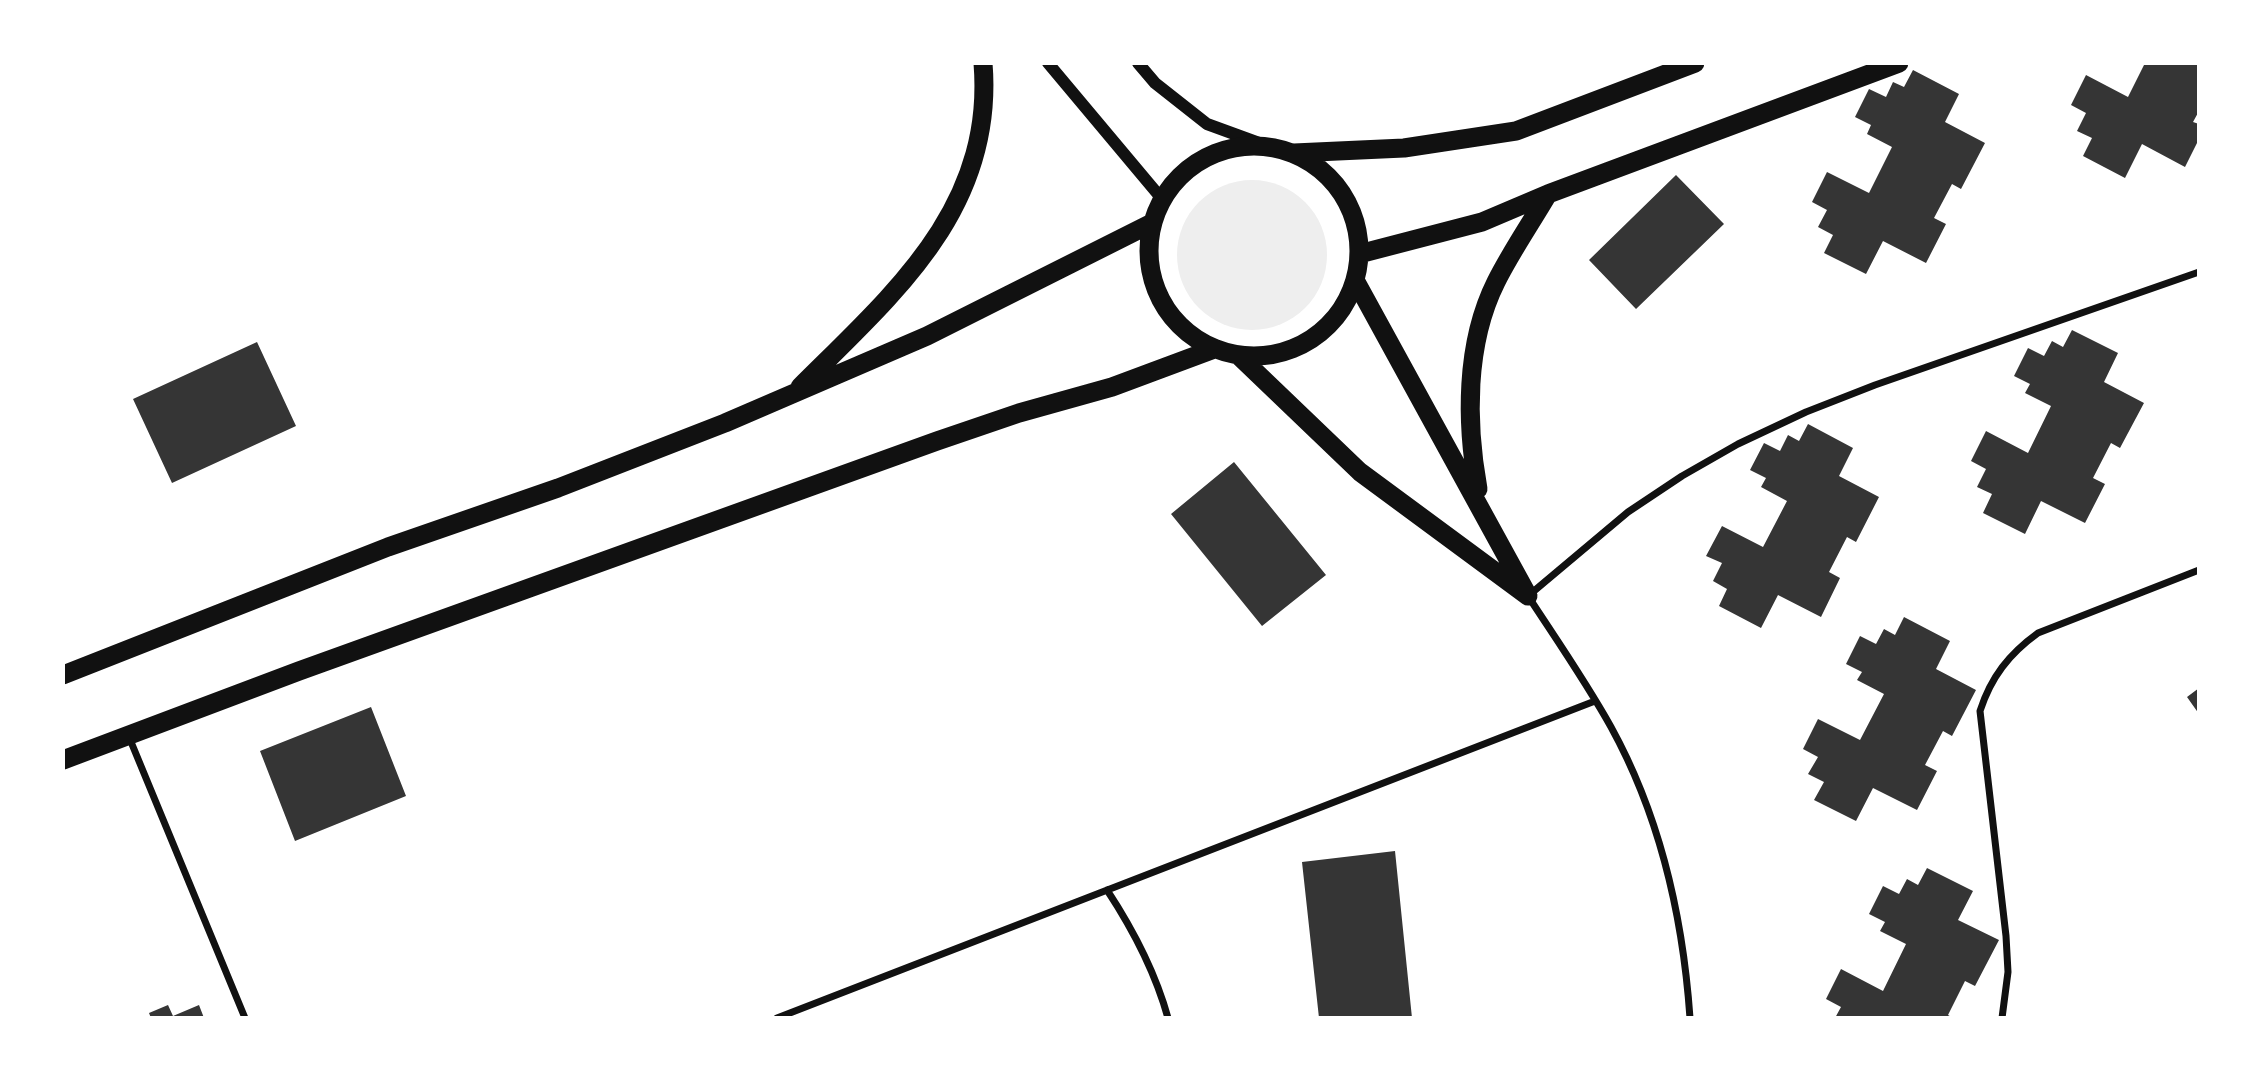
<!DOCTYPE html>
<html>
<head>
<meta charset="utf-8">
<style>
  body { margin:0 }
  #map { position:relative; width:2262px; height:1081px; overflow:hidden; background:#fff; font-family:"Roboto Serif",serif }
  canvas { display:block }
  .frame { position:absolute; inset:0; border:65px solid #fff; pointer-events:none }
</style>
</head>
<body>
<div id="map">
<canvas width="2262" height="1081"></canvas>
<div class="frame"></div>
</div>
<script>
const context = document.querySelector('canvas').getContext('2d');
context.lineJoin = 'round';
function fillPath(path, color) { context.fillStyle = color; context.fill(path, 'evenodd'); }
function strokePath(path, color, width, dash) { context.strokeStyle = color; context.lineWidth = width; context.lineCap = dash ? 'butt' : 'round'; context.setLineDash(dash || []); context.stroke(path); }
fillPath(new Path2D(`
  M1177 255a75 75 0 1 1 150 0a75 75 0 1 1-150 0Z`), '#eee');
fillPath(new Path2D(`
  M2145 63H2199V111L2193 122 2199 124V139L2185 167 2142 144 2125 178 2083 156 2092 138 2077 131 2086 113 2071 105 2086 75 2128 97Z
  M1913 70 1959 94 1945 122 1985 143 1961 189 1952 184 1934 218 1946 224 1926 263 1883 241 1866 274 1824 253 1833 235 1818 227 1827 210 1812 202 1827 172 1869 193 1892 147 1867 134 1871 125 1855 117 1869 89 1886 97 1893 82 1904 87Z
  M1676 175 1724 224 1636 309 1589 260Z
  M2072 330 2118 353 2104 382 2144 403 2120 448 2111 443 2093 478 2105 484 2085 523 2041 501 2025 534 1983 513 1992 494 1977 487 1986 469 1971 461 1986 431 2028 453 2051 406 2025 393 2030 384 2014 376 2028 348 2044 356 2052 341 2063 347Z
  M257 342 296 426 172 483 133 399Z
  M1808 424 1853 448 1839 476 1879 497 1856 542 1847 537 1829 572 1840 578 1821 617 1778 595 1761 628 1719 606 1727 589 1713 581 1722 563 1706 556 1722 526 1763 547 1787 501 1761 487 1766 478 1750 470 1764 443 1780 451 1788 435 1799 441Z
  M1234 462 1326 575 1262 626 1171 514Z
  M1904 617 1950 641 1936 669 1976 690 1952 736 1943 731 1925 765 1937 771 1917 810 1873 788 1856 821 1814 800 1824 782 1808 774 1818 757 1803 749 1818 719 1860 740 1884 694 1857 680 1862 672 1846 664 1860 636 1876 644 1884 629 1895 635Z
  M2199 688V714L2187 697Z
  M371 707 406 796 295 841 260 751Z
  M1395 851 1412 1018H1319L1302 862Z
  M1927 868 1973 891 1958 920 1999 940 1975 986 1965 981 1948 1015 1953 1018H1835L1841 1007 1826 999 1841 969 1883 991 1906 944 1880 931 1885 922 1869 914 1883 886 1899 894 1907 879 1918 885Z
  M168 1005 173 1016 199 1005 204 1018H151L149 1013Z`), '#353535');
strokePath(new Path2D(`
  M129 737 245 1018
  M1107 890C1134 931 1155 971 1168 1018
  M777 1018 1595 701
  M1690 1018C1683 918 1660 816 1611 727 1586 682 1556 639 1528 596L1628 512 1682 476 1738 444 1806 412 1875 385 2199 272
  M2002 1018 2008 972 2006 936 1980 711C1991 677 2009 654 2038 633L2199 570`), '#111', 7);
strokePath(new Path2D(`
  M1048 63 1162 199
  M1138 63 1155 83 1207 124 1270 147`), '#111', 12);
strokePath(new Path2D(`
  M1149 251a105 105 0 1 1 210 0a105 105 0 1 1-210 0Z
  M1294 153 1404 148 1516 131 1695 63
  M1359 254 1482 222 1548 194 1899 63
  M1355 280 1526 592
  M1239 356 1360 472 1528 596
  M800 387C893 294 995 209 983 63
  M1478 489C1466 423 1465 344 1496 282 1511 252 1531 223 1548 194
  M63 675 388 547 558 488 725 423 927 336 1152 223
  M63 760 299 671 937 441 1019 413 1112 387 1214 349`), '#111', 19);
</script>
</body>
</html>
